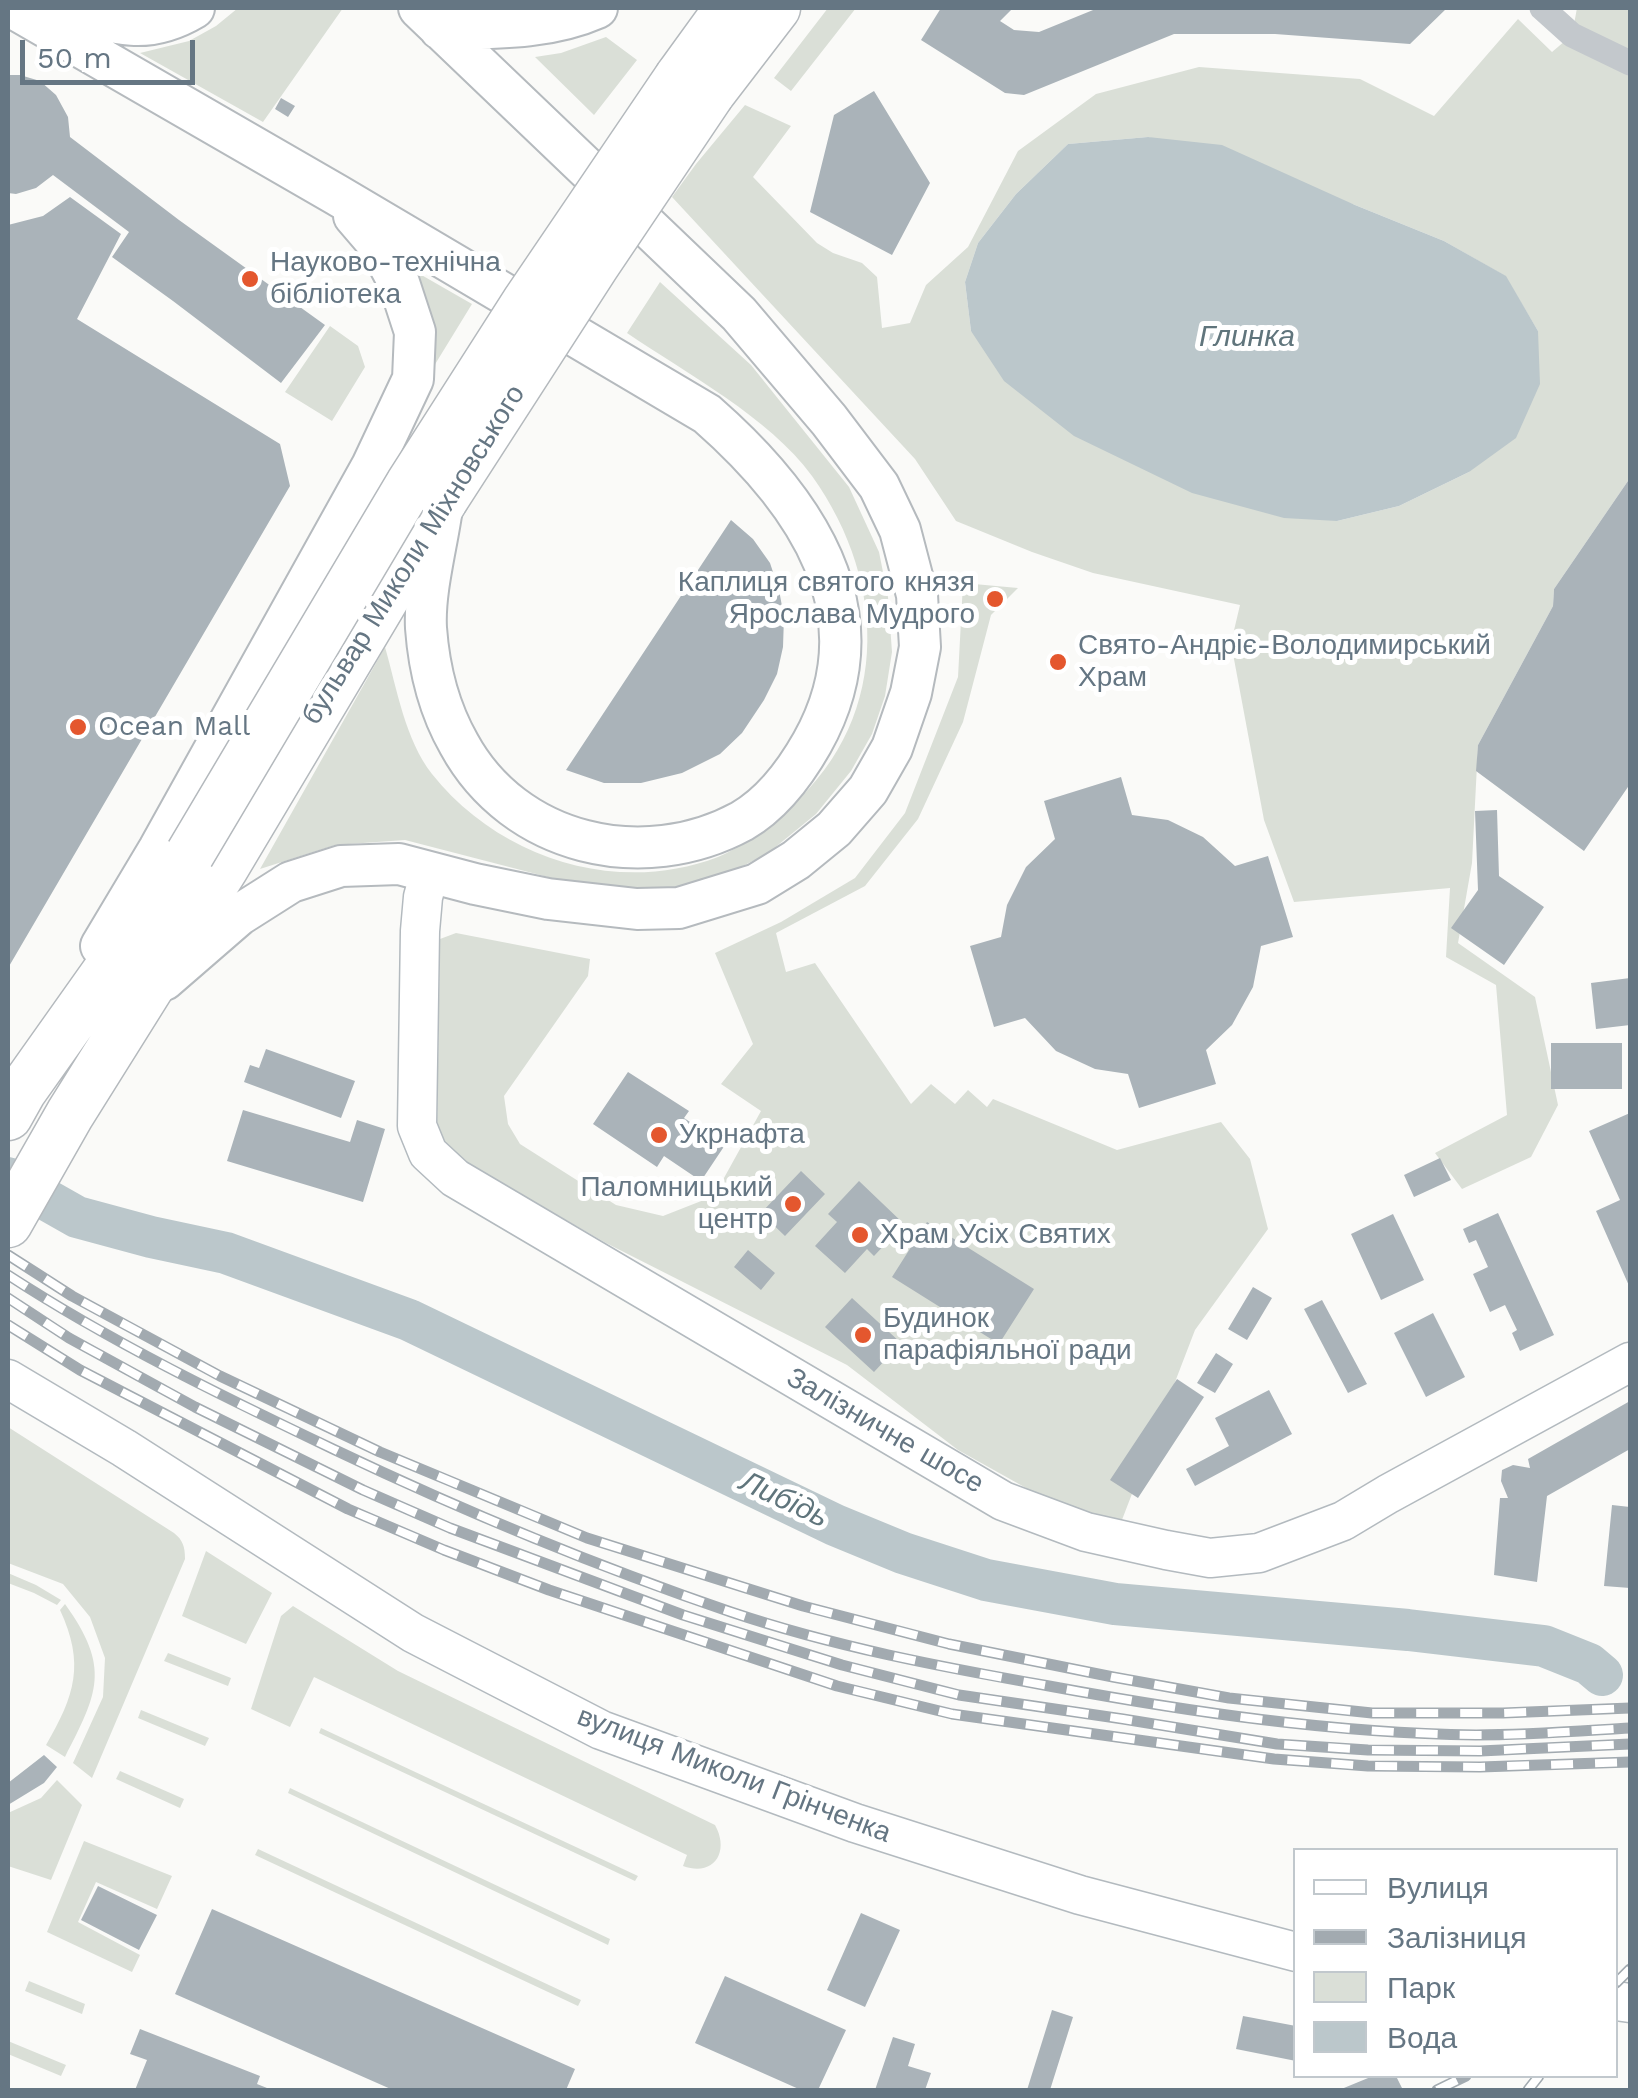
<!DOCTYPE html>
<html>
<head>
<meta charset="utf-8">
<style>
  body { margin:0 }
  #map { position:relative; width:1638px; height:2098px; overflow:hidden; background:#fafaf8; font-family:"Work Sans",sans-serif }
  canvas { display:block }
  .frame { position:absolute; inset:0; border:10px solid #657683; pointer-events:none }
  .legend { position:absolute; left:1293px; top:1848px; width:325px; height:230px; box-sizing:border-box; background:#fff; border:2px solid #c1c8cd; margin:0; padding:12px 18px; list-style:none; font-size:30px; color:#657683 }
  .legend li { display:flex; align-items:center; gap:20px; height:50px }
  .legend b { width:50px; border:2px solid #c1c8cd }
  .scale { position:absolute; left:20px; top:40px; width:175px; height:45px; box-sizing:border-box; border:5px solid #657683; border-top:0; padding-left:12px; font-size:30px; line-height:35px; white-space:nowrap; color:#657683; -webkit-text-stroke:8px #fff; paint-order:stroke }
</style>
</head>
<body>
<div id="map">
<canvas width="1638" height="2098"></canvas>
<div class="frame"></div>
<ul class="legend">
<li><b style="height:12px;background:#fff"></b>Вулиця</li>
<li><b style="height:12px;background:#a2aab0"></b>Залізниця</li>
<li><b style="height:28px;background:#dadfd7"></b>Парк</li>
<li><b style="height:28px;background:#bbc7cb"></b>Вода</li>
</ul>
<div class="scale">50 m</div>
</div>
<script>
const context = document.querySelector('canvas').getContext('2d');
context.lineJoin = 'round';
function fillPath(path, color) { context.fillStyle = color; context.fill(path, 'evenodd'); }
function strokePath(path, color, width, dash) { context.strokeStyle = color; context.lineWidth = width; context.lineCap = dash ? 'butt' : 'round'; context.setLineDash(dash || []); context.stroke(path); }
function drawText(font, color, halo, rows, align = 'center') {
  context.font = font + ' "Work Sans",sans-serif'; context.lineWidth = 10; context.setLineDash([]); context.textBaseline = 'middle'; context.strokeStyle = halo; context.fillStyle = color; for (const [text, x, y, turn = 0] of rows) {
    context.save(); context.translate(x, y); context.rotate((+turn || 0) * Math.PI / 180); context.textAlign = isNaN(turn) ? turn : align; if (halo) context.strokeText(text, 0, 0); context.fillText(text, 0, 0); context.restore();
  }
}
fillPath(new Path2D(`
  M238 8H343L263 122 140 53 189 41 216 26Z
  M828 8H856L791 91 774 78Z
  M1577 8H1630V478L1554 589 1553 606 1478 745 1472 863 1458 943 1535 997 1558 1105 1531 1157 1462 1189 1435 1153 1507 1115 1496 985 1446 957 1450 888 1294 902 1264 820 1231 643 1240 605 1093 573 1032 552 956 521 915 459 672 197 696 164 745 105 791 126 753 177 817 243 833 253 862 263 877 277 882 328 910 323 926 285 968 247 1018 151 1096 94 1199 67 1360 79 1434 116 1518 19 1552 52 1572 35ZM1148 137 1355 205 1444 241 1505 276 1538 331 1469 472 1399 506 1337 521 971 331 965 282 978 243 1016 194 1068 144Z
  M606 37 637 60 594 115 535 57 561 53Z
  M411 269 472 304 434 366Z
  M660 282 751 365 849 487 879 552 888 597 892 652 885 696 872 734 851 771 816 814 767 854 716 879 654 891 598 890 405 840 335 845 260 869 385 647C397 689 405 739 432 774 499 858 616 896 718 857 740 848 763 830 781 815 891 726 890 585 812 476 769 417 687 374 627 333Z
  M330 326 358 346 365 367 332 421 285 392Z
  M963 583 1018 588 991 615 963 722 918 819 865 886 776 933 786 972 815 963 911 1104 931 1084 955 1104 968 1090 987 1107 993 1099 1117 1150 1221 1122 1250 1159 1268 1229 1195 1330 1120 1525 1078 1517 958 1450 847 1365 606 1243 451 1154 437 1132 440 939 456 933 590 959 588 976 504 1096 508 1124 520 1144 616 1205 663 1216 714 1196 761 1111 721 1084 753 1044 715 953 781 922 855 878 905 813 958 677Z
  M8 1427 174 1533C183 1540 185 1547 185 1559L92 1778 73 1763 103 1697 105 1658 90 1617 63 1584 8 1563Z
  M206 1551 272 1593 246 1644 182 1616Z
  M8 1573 36 1585 61 1600 57 1605 34 1593 8 1583Z
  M65 1604C111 1668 98 1693 65 1757L46 1745C75 1695 85 1664 60 1610Z
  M293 1606 398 1671 715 1825C730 1852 714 1877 683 1866L687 1855 314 1677 290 1727 251 1709 281 1616Z
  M168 1653 231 1678 228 1686 164 1661Z
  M141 1710 209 1738 205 1746 138 1718Z
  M321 1728 638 1876 635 1881 319 1733Z
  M120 1771 184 1799 180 1808 116 1779Z
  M57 1780 82 1805 51 1880 8 1866V1813L41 1798Z
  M290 1788 610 1939 608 1945 288 1793Z
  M84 1841 172 1876 157 1909 96 1882 78 1922 140 1955 132 1972 47 1932Z
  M258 1849 581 2000 578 2006 255 1855Z
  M29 1981 85 2004 82 2014 25 1991Z
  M8 2041 66 2065 61 2076 8 2054Z`), '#dadfd7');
fillPath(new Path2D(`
  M1148 137 1222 145 1355 205 1444 241 1506 276 1538 331 1540 384 1516 438 1469 472 1399 506 1337 521 1284 518 1192 493 1074 436 1004 381 971 331 965 282 978 243 1016 194 1068 144Z`), '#bbc7cb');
strokePath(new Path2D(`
  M8 1178 77 1217 151 1237 226 1253 409 1320 835 1525 903 1553 986 1580 1115 1604 1408 1630 1544 1646 1589 1664 1602 1675`), '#bbc7cb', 42);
fillPath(new Path2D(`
  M941 8H1013L1000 21 1014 30 1039 32 1098 8H1447L1410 44 1275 34H1174L1024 95 1005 93 921 40Z
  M8 75H20L40 81 56 95 68 117 70 137 179 220 325 325 281 383 173 301 112 257 129 232 53 175 36 188 16 194 8 193Z
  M874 91 930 183 892 255 810 212 834 115Z
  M281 98 295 106 288 117 275 109Z
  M70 197 121 234 77 319 280 444 290 486 8 968V225L43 216Z
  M1630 478V784L1584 851 1476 771 1478 745 1553 606 1554 589Z
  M731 520 753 539 770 563 779 590 784 617 783 647 777 674 764 700 742 733 720 754 682 773 641 783H604L566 770Z
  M1121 777 1132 815 1168 820 1203 837 1235 866 1268 856 1293 937 1261 946 1253 987 1232 1025 1206 1050 1216 1084 1139 1108 1128 1074 1095 1069 1056 1051 1025 1018 994 1027 970 946 1001 937 1007 905 1026 867 1055 839 1044 801Z
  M1497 810 1499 876 1544 907 1504 965 1451 928 1478 890 1475 811Z
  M1630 978V1025L1596 1029 1591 983Z
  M1551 1043H1622V1089H1551Z
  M266 1049 355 1081 341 1118 244 1082 250 1065 259 1068Z
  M628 1072 689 1111 684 1118 725 1145 701 1181 664 1156 657 1167 593 1124Z
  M243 1110 350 1142 357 1120 385 1129 363 1202 227 1161Z
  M1630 1113V1288L1596 1211 1620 1200 1589 1131Z
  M1440 1158 1451 1180 1414 1197 1404 1175Z
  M801 1171 825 1194 785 1236 761 1213Z
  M859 1181 904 1224 874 1256 867 1249 845 1273 815 1246 837 1222 828 1214Z
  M1498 1213 1554 1335 1520 1351 1512 1333 1517 1330 1505 1305 1490 1312 1473 1274 1488 1267 1476 1240 1469 1243 1463 1229Z
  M1393 1214 1424 1280 1381 1300 1351 1234Z
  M927 1222 1034 1289 999 1344 892 1277Z
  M748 1250 775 1273 761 1290 734 1267Z
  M1253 1287 1272 1298 1247 1340 1228 1329Z
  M852 1298 901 1343 874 1372 825 1327Z
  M1322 1300 1367 1384 1348 1393 1304 1309Z
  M1433 1313 1465 1377 1426 1397 1394 1333Z
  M1216 1353 1233 1364 1215 1393 1197 1383Z
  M1177 1379 1204 1397 1138 1498 1110 1480Z
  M1269 1390 1292 1434 1195 1486 1186 1469 1229 1446 1215 1418Z
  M1630 1401V1449L1547 1496 1537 1582 1494 1575 1500 1498H1508L1501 1481 1502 1470 1513 1465 1530 1468 1528 1459Z
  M1612 1505 1630 1507V1588L1604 1586Z
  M44 1755 57 1767 44 1783 8 1805V1783Z
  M98 1886 157 1915 139 1950 81 1920Z
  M212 1909 575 2069 566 2090H393L175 1994Z
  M861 1913 900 1930 865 2007 827 1990Z
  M725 1976 846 2030 818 2090H801L695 2043Z
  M1052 2010 1073 2017 1050 2090H1027Z
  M1243 2016 1296 2026V2061L1236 2049Z
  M140 2029 260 2076 257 2084 272 2090H135L147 2060 130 2054Z
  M893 2037 915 2044 908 2066 931 2073 925 2090H875Z
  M1373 2076H1396L1403 2090H1339Z`), '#aab3b9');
const secondary = new Path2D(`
  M430 872 423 897 420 931 417 1126 428 1153 455 1178 1003 1501 1086 1532 1166 1550 1210 1558 1259 1553 1343 1521 1388 1494 1630 1362
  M8 1379 124 1448 413 1633 601 1730 855 1823 1080 1895 1296 1952
  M1616 2001 1630 2003`);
const primary = new Path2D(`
  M13 8 337 195 707 414C805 500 885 613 812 743 795 773 773 803 742 821 643 875 514 845 459 744 439 709 429 669 426 628 424 591 437 545 442 508
  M67 8C116 25 147 36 194 8
  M440 29C494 28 547 30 597 8
  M101 946 159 849 372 466 413 379 415 332 399 283 378 244 354 216
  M164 980 239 915 291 882 341 866 399 864 475 884 548 899 637 909 679 908 757 884 796 860 834 829 868 790 892 748 911 693 920 647 917 595 900 530 879 486 829 420 739 314 419 8`);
const highway = new Path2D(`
  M679 77 729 8
  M710 94 776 8
  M8 1116 22 1091 190 854
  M8 1223 70 1114 224 868 444 499`);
strokePath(secondary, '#b3babf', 41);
strokePath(primary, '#b5babe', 44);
strokePath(highway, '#b4b9bd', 51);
strokePath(new Path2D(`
  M1542 8 1572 35 1630 63`), '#c3c8cc', 25);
strokePath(secondary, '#fff', 38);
strokePath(primary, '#fff', 40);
strokePath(highway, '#fff', 48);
const rail = new Path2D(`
  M8 1255 72 1296 220 1376 380 1452 587 1538 803 1606 949 1644 1113 1677 1229 1698 1372 1713H1503L1630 1708
  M8 1275C111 1342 222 1396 333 1449 463 1511 596 1566 731 1612 835 1647 942 1667 1049 1686 1190 1712 1332 1733 1476 1735 1527 1735 1579 1731 1630 1728
  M8 1298 69 1338 195 1407 363 1490 450 1528 683 1615 842 1665 959 1695 1123 1719 1277 1744 1368 1750 1480 1751 1630 1744
  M8 1325 80 1370 348 1509 444 1550 549 1590 837 1686 952 1714 1274 1759 1368 1766 1480 1767 1630 1762
  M1616 1983 1630 1969
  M1437 2090 1466 2076
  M1528 2090 1539 2076`);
strokePath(rail, '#a2aab0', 11);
strokePath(rail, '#fff', 8, [22]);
const highwayBridge = new Path2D(`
  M444 499 595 265 710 94
  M190 854 410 484 527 301 679 77`);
strokePath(highwayBridge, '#b4b9bd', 51, []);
strokePath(highwayBridge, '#fff', 48);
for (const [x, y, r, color] of [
  [250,279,10,"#e4572e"],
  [995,599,10,"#e4572e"],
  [1058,662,10,"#e4572e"],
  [78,727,10,"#e4572e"],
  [659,1135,10,"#e4572e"],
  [793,1204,10,"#e4572e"],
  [860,1235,10,"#e4572e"],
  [863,1335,10,"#e4572e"]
]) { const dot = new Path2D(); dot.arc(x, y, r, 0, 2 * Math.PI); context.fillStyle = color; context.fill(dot); strokePath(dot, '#fff', 4); }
drawText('28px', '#657683', '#fff', [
  ["Науково-технічна",270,263],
  ["бібліотека",270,295],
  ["Каплиця святого князя",975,583,"right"],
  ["Ярослава Мудрого",975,615,"right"],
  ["Свято-Андріє-Володимирський",1078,646],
  ["Храм",1078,678],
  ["Ocean Mall",98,727],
  ["Укрнафта",679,1135],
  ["Паломницький",773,1188,"right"],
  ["центр",773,1220,"right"],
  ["Храм Усіх Святих",880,1235],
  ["Будинок",883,1319],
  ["парафіяльної ради",883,1351]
], 'left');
drawText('28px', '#657683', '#fff', [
  ["бульвар Миколи Міхновського",414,555,-58],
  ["Залізничне шосе",885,1431,30],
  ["вулиця Миколи Грінченка",734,1775,21]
]);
drawText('italic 30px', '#60757c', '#fff', [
  ["Глинка",1247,337],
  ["Либідь",784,1500,25]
]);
</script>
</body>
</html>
